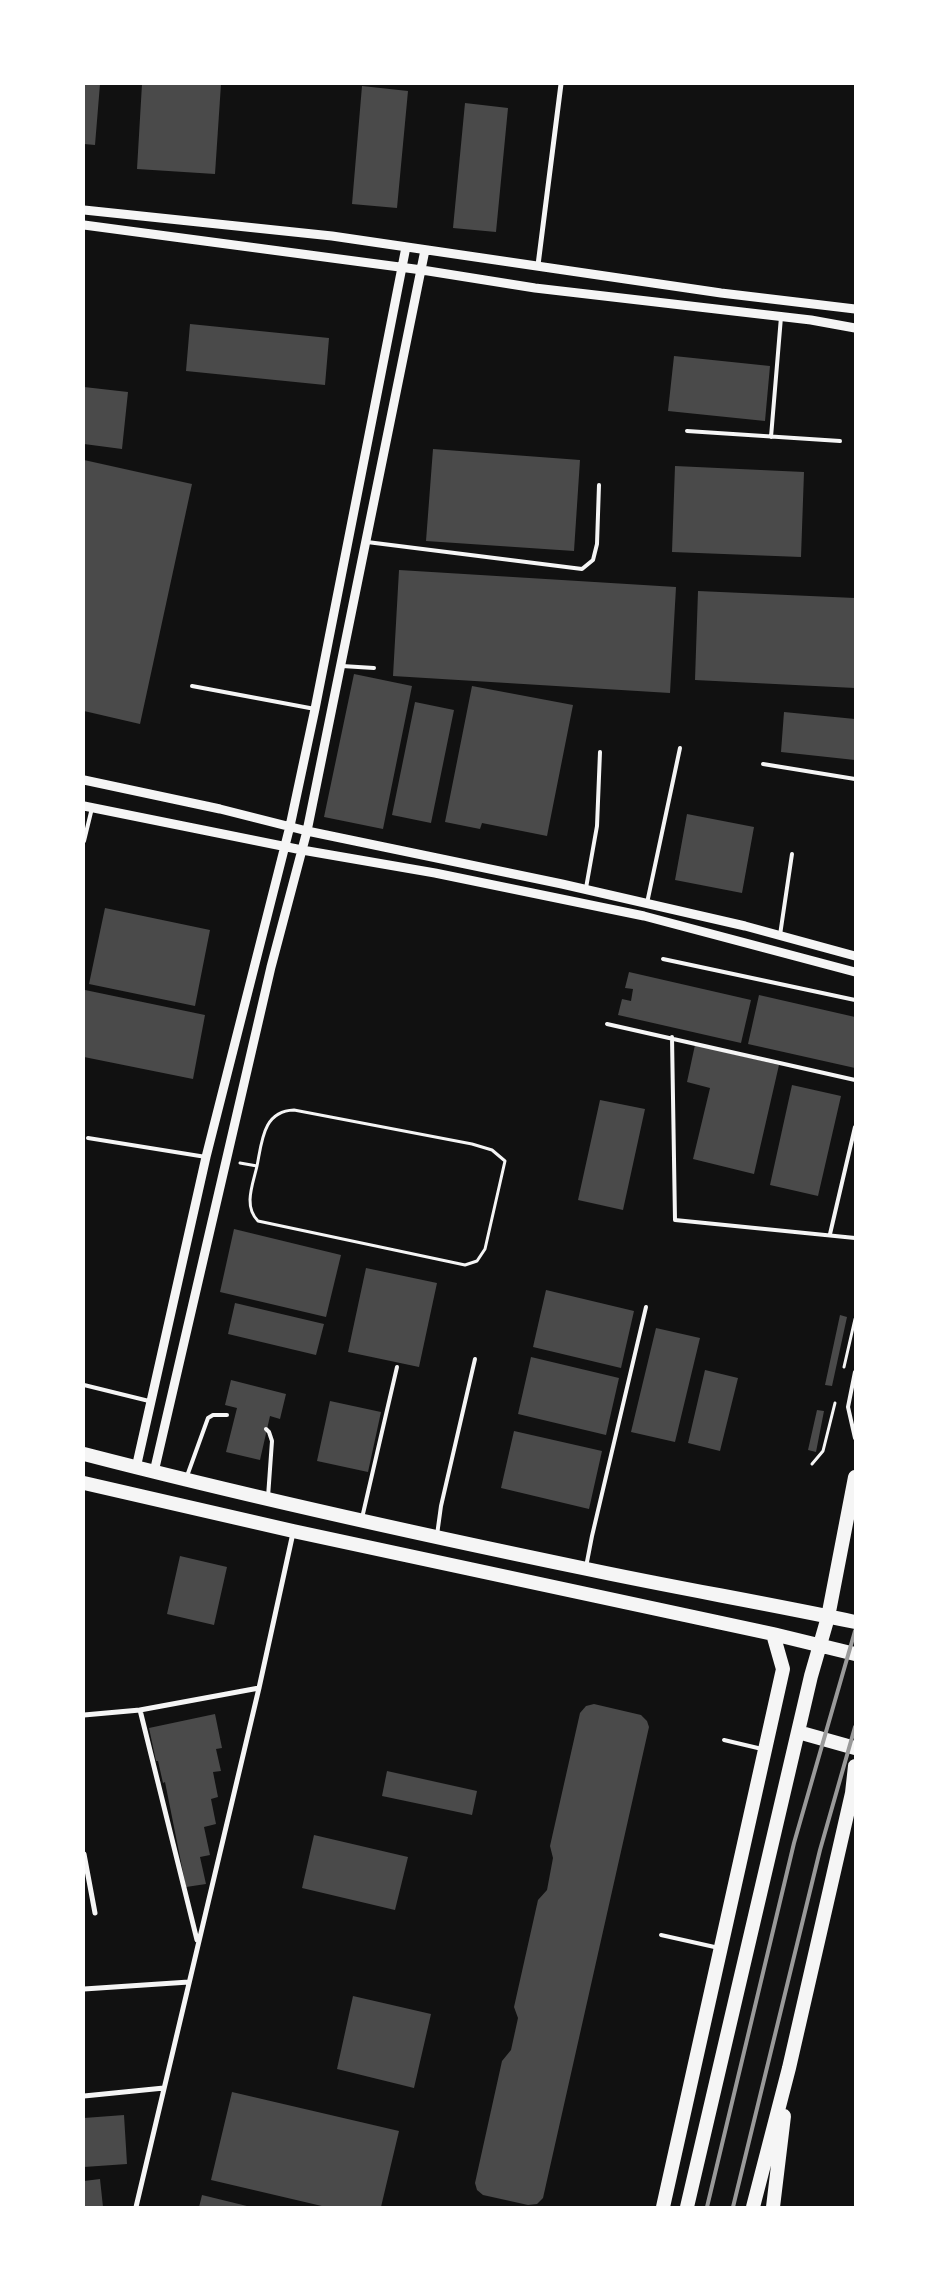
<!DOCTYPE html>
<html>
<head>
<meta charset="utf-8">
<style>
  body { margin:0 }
  #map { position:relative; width:939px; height:2291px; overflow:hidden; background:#111; font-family:Karla,sans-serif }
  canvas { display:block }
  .frame { position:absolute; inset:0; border:85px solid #fff; pointer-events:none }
</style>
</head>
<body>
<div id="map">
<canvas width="939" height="2291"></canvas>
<div class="frame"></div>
</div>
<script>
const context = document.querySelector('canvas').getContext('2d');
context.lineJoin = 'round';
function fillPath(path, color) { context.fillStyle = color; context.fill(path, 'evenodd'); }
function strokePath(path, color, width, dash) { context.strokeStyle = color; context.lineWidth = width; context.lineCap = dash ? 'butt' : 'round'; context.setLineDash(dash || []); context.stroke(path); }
fillPath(new Path2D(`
  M84 84H100L95 145 84 144Z
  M142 84H221L215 174 137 169Z
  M362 86 408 91 397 208 352 204Z
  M465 103 508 108 496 232 453 228Z
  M190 324 329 338 325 385 186 371Z
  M674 356 770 366 765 421 668 411Z
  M84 387 128 392 122 449 84 444Z
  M433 449 580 460 574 551 426 541Z
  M84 460 192 484 140 724 84 711Z
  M675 466 804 472 801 557 672 552Z
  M399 570 676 587 670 693 393 676Z
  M698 591 855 598V688L695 680Z
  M354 674 412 686 383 829 324 817Z
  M472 686 573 705 547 836 482 823 480 829 445 822Z
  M415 702 454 710 431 823 392 815Z
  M784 712 855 719V760L781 752Z
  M687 814 754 827 742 893 675 880Z
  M105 908 210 930 195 1006 89 984Z
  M629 972 751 1000 741 1043 618 1015 622 999 631 1001 633 989 625 988Z
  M85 990 205 1015 193 1079 84 1057Z
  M759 995 855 1017V1068L748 1044Z
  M695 1045 779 1065 754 1174 693 1159 710 1088 687 1082Z
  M792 1085 841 1096 818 1196 770 1185Z
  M600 1100 645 1109 623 1210 578 1200Z
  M234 1229 341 1255 326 1317 220 1292Z
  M366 1268 437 1283 419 1367 348 1352Z
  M546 1290 634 1311 621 1368 533 1347Z
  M235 1303 324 1324 316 1355 228 1334Z
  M840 1315 847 1317 832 1386 825 1385Z
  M656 1328 700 1338 675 1442 631 1432Z
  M531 1357 619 1378 606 1435 518 1414Z
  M705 1370 738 1378 720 1451 688 1443Z
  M231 1380 286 1394 280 1419 270 1416 260 1460 226 1452 237 1408 225 1405Z
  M330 1401 381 1412 368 1472 317 1461Z
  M817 1410 824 1411 816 1452 808 1450Z
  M514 1431 602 1451 589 1509 501 1488Z
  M180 1556 227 1567 214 1625 167 1614Z
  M594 1704 641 1715 647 1721 649 1727 543 2198 537 2204 528 2205 483 2195 477 2190 475 2183 502 2061 511 2050 518 2018 514 2007 538 1900 547 1890 553 1858 550 1846 580 1713 586 1706Z
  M215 1714 222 1748 216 1749 221 1771 213 1772 218 1797 211 1799 216 1824 204 1827 210 1855 200 1857 206 1884 186 1887 165 1782 163 1783 158 1761H156L149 1728Z
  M387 1771 477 1791 472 1815 382 1796Z
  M314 1835 408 1857 395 1910 302 1888Z
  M353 1996 431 2014 414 2088 337 2069Z
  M232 2092 399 2131 381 2207H326L211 2180Z
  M124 2115 127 2164 84 2167V2118Z
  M100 2179 103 2207H84V2181Z
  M202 2195 251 2207H199Z`), '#4a4a4a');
strokePath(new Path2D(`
  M240 1163 257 1166C262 1141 263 1111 294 1110L472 1144 492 1150 505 1161 485 1249 477 1261 465 1265 258 1221C243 1206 253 1184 257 1166
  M844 1367 855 1319
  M812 1464 823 1451 835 1403`), '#f5f5f5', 3);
strokePath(new Path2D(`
  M687 431 840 441
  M771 437 781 317
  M367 542 582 569 593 560 597 544 599 485
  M342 666 374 668
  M192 686 315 709
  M763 764 855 779
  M84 841 92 808
  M586 888 597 826 600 752
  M647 903 680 748
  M780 935 792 854
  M663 959 855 1000
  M607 1024 855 1080
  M672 1037 675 1220 855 1238
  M88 1138 206 1157
  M830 1234 855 1127
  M855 1372 848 1407 855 1438
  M84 1385 149 1401
  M266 1429 269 1432 272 1441 268 1497
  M187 1476 208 1418 213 1415H227
  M362 1518 397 1367
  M437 1535 441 1506 475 1359
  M586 1567 592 1536 646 1307
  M724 1740 762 1749
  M661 1935 719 1948`), '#f5f5f5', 4);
strokePath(new Path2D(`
  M538 265 561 84
  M140 1710 197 1940
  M84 1715 140 1710 259 1688
  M84 1854 95 1913
  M84 1989 189 1982
  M84 2096 164 2088
  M136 2207 259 1688 293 1533`), '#f5f5f5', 5);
strokePath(new Path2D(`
  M84 210 332 236 721 293 855 309
  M84 225 422 270 535 288 811 320 855 328
  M84 780 220 809 307 831 562 884 745 926 855 956
  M84 806 302 850 435 873 644 916 855 972
  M136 1468 206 1157 290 826 315 709 406 247
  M154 1472 271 967 307 831 425 250`), '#f5f5f5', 9);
strokePath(new Path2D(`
  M84 1454C250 1497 418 1534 587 1569 676 1588 766 1603 855 1622
  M84 1483 293 1531 773 1634 855 1654
  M798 1732 855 1748
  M663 2207 783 1669 773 1634
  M687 2207 811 1676 828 1617 855 1477
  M753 2207 789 2068 852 1793 855 1766
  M773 2207 784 2116`), '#f5f5f5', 14);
strokePath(new Path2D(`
  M707 2207 794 1843 855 1631
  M733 2207 820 1850 855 1727`), '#9a9a9a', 4);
</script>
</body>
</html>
